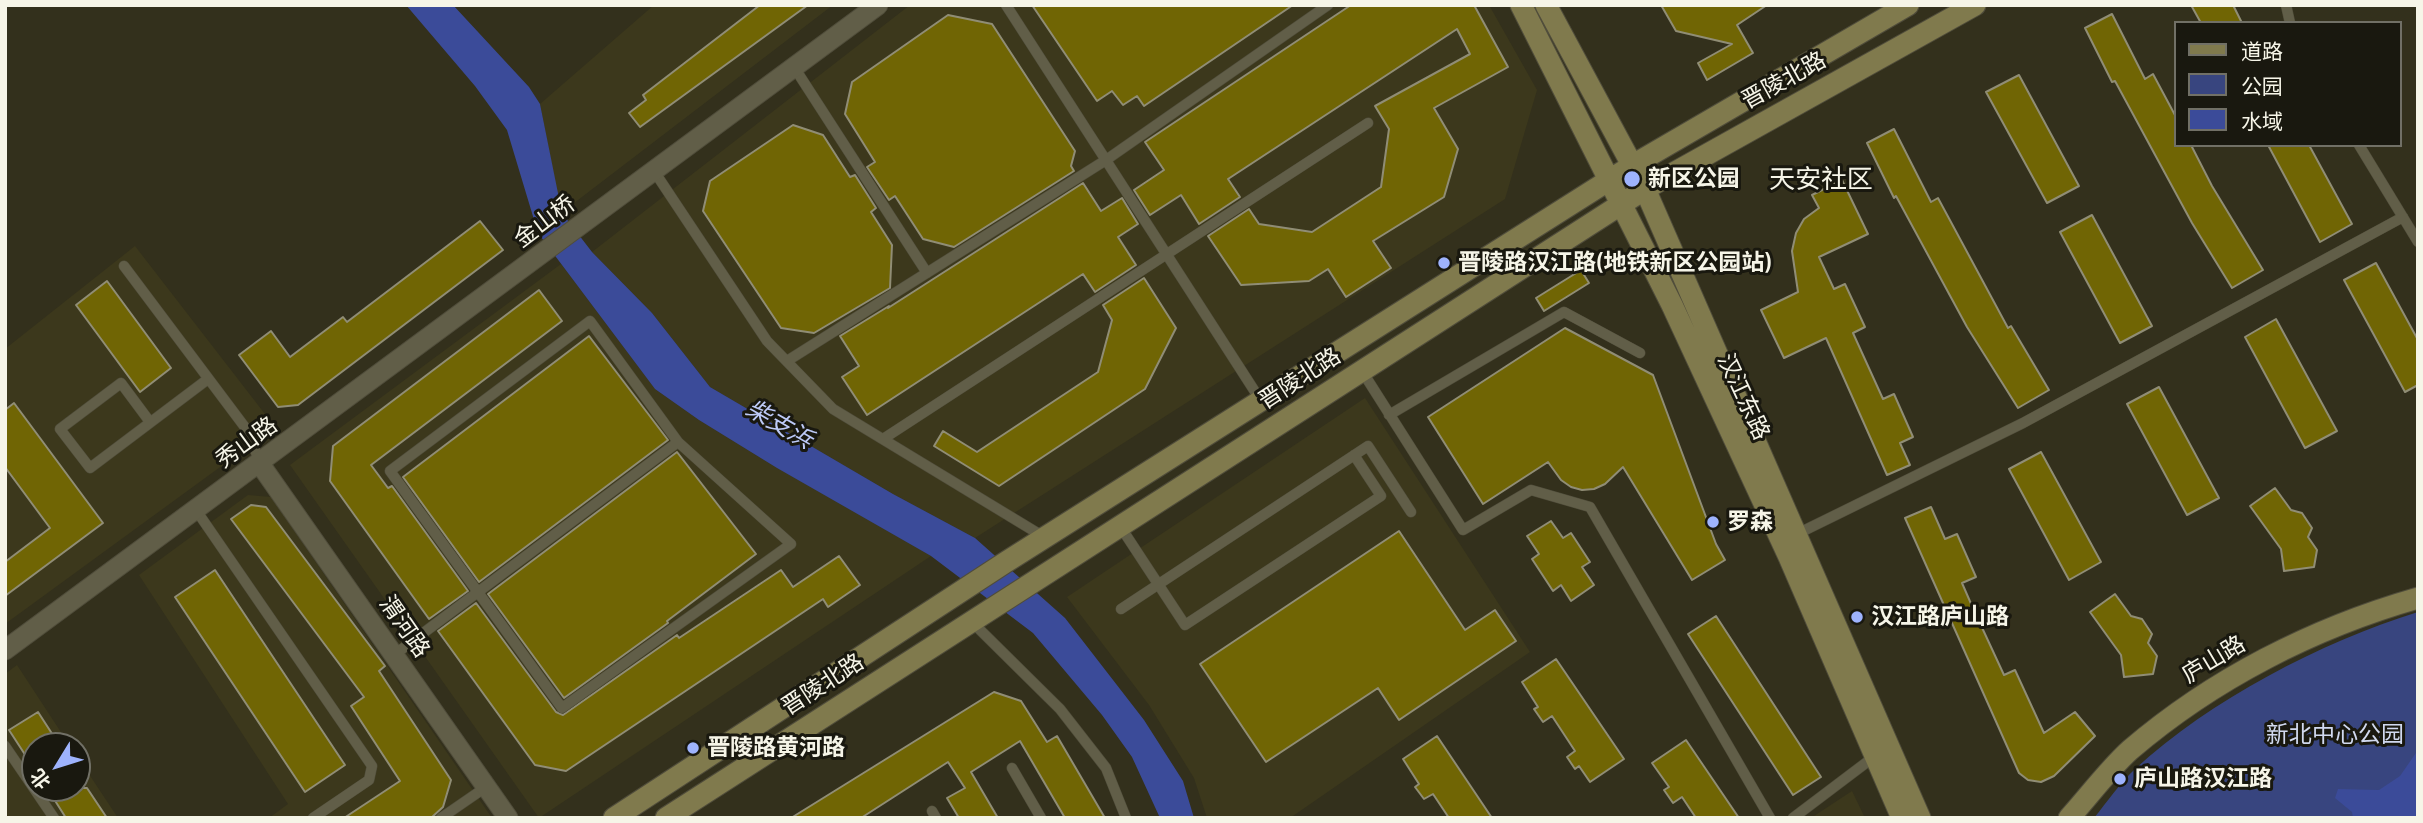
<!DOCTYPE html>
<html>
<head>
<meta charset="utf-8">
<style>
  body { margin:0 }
  #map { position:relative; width:2423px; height:823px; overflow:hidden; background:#33301c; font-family:Cabin,"Noto Sans SC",sans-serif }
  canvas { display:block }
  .frame { position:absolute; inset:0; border:7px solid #f6f5e8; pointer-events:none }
  .legend { position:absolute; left:2174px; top:21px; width:228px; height:126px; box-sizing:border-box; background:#19180f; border:2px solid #717066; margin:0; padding:9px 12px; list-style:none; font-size:21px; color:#f6f5e8 }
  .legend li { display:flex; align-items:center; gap:14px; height:35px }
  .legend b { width:35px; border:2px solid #717066 }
  .north { position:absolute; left:21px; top:732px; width:70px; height:70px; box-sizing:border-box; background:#19180f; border:2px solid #717066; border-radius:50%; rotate:232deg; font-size:19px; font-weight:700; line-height:28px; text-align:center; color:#f6f5e8 }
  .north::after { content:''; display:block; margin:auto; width:24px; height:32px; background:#9eb3fd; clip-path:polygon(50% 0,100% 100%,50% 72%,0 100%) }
</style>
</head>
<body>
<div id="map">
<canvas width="2423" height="823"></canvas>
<div class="frame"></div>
<ul class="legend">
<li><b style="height:9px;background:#807a4d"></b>道路</li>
<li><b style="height:19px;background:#38457f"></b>公园</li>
<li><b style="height:19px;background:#3b4b99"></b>水域</li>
</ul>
<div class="north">北</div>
</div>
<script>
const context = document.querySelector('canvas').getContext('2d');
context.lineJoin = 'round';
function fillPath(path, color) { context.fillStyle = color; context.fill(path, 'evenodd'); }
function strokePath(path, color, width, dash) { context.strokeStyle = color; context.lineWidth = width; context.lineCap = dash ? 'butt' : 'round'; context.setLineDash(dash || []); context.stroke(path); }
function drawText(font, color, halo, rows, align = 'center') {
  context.font = font + ' Cabin,"Noto Sans SC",sans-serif'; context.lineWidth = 6; context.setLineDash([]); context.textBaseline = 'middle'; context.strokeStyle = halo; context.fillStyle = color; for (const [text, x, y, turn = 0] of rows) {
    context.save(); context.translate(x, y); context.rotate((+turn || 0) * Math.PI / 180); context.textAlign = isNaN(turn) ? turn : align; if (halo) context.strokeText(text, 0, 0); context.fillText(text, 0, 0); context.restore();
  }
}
fillPath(new Path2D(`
  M654 5H833L561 213 540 104Z
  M910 5H1489L1537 90 1505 199 975 538 893 494 710 387 652 313 592 252Z
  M135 246 275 427 5 624V349Z
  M561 264 655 389 699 420 777 468 931 556 539 818 290 465Z
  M1365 398 1530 652 1290 818H1207L1194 778 1149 705 1067 597Z
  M248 495 271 497 492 818H269L288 804 139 575Z
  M17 665 70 746H35V788H77V756L118 818H5V674Z
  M1852 791 1865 818H1811Z`), '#3c381c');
fillPath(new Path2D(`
  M2418 612V818H2094C2107 802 2120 783 2135 769 2210 700 2321 642 2418 612Z`), '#38457f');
fillPath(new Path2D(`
  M406 5H453L529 87 540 104 562 213 592 252 652 313 710 387 893 494 975 538 1065 618 1144 720 1183 781 1194 818H1160L1132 757 1102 715 1033 633 931 556 777 468 699 420 655 389 538 233 507 130 475 86Z
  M2418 750V818H2353L2352 812 2335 798 2338 789 2379 790 2400 776Z`), '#3b4b99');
const building = new Path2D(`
  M760 5H808L640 127 629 113 646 100 643 95Z
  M1032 5H1293L1144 106 1137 96 1123 105 1112 91 1097 101Z
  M1351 5H1474L1508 67 1434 108 1458 149 1444 197 1373 241 1391 268 1346 297 1328 269 1309 281 1241 285 1208 236 1249 209 1259 224 1312 232 1381 187 1389 129 1375 106 1470 54 1457 29 1228 179 1240 197 1199 224 1181 195 1150 215 1134 190 1164 170 1145 142Z
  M1661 5H1767L1737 25 1753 53 1707 80 1698 63 1732 44 1676 31Z
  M2191 5H2233L2242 23H2201Z
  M2112 14 2145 79 2153 74 2176 117V145H2191L2212 186 2263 270 2232 288 2192 223 2115 81 2112 82 2085 28Z
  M948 15 992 24 1075 151 1071 166 1074 171 954 247 923 239 895 196 889 200 867 167 875 162 845 114 852 82Z
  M2019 75 2079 186 2047 203 1986 92Z
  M793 125 823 135 850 177 855 175 876 208 871 212 892 245 890 288 814 333 781 328 703 211 710 181Z
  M1894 129 1931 202 1938 198 2008 328 2011 326 2049 390 2018 408 1967 327 1896 196 1894 198 1867 143Z
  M2268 145H2309L2352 224 2320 242Z
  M1842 180 1868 234 1819 257 1834 289 1845 284 1865 327 1853 333 1883 399 1894 394 1913 437 1900 443 1910 465 1887 475 1826 338 1784 358 1761 310 1798 292 1792 251 1796 233 1804 219 1819 208 1812 195Z
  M1083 183 1101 211 1122 198 1138 224 1118 237 1136 265 1095 292 1083 274 867 415 842 377 859 366 840 336 889 306 888 308Z
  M2092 215 2152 326 2120 343 2060 232Z
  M480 221 503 250 298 405 278 407 239 355 271 331 290 357 343 317 347 322Z
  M2376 263 2418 340V385L2405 392 2344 280Z
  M1581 270 1589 283 1544 311 1536 298Z
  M1144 278 1176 328 1145 389 999 486 934 446 943 431 977 452 1098 372 1112 320 1103 305Z
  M107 281 171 368 140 392 76 305Z
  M539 290 562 321 371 465 388 488 392 486 468 591 429 619 330 481 333 446Z
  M2276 319 2337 431 2305 448 2245 337Z
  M1565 328 1653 375 1716 544 1725 560 1692 580 1623 467 1605 484 1594 489 1582 490 1571 487 1561 480 1548 462 1483 504 1428 417Z
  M589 336 668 440 479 582 403 477Z
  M2159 387 2219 498 2187 515 2127 404Z
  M14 403 103 523 5 596V562L50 528 5 467V410Z
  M677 452 756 554 667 621 668 623 564 698 488 594Z
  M2041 452 2101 562 2069 580 2009 469Z
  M2275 488 2291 510 2302 513 2312 528 2308 537 2317 550 2314 567 2284 571 2281 549 2250 506Z
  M251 505 266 507 385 666 379 671 451 780 443 807 431 818H344L400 781 351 706 364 697 231 519Z
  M1931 507 1945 539 1957 534 1976 577 1962 583 1972 606 2004 675 2015 670 2044 733 2075 712 2095 736 2054 776 2041 782 2028 780 2019 773 1905 518Z
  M1551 521 1563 538 1571 533 1590 562 1582 567 1594 585 1571 601 1561 585 1553 591 1532 559 1539 554 1527 536Z
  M1399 531 1465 630 1495 610 1516 641 1399 720 1378 688 1266 762 1200 664Z
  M839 556 860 585 828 607 823 599 566 771 535 765 438 631 476 603 556 712 563 715 677 635 679 638 781 570 793 587Z
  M215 570 345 765 305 792 175 597Z
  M2115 594 2131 616 2142 619 2152 634 2148 643 2157 656 2153 674 2124 677 2121 655 2090 612Z
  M1716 616 1821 777 1793 795 1688 634Z
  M1556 659 1624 759 1590 782 1579 766 1575 769 1567 757 1575 751 1552 716 1543 722 1534 709 1538 707 1522 682Z
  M994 692 1021 701 1047 742 1057 736 1105 818H1065L1020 741 971 772 998 818H959L947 798 965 788 948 762 861 818H791Z
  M38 712 60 746H35V770L9 730Z
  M1437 736 1492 818H1449L1433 794 1424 799 1415 787 1419 784 1403 759Z
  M1686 740 1739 818H1696L1682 797 1673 803 1664 790 1669 787 1652 763Z
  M47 788H87L107 818H66Z`);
fillPath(building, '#706504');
strokePath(building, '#908d75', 2);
const lane = new Path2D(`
  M1006 5 1261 401
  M2286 5 2290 23
  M794 67 927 273
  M2359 145 2418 242
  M654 171 767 341 833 409 1044 537
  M124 266 247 430 260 463
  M590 321 678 442 791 544 562 708 390 471Z
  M787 361 1106 160 1328 5
  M1362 371 1463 530 1531 490 1590 507 1770 818
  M1389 415 1564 312 1640 353
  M150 422 121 383 60 429 90 468 208 379
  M883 439 1368 123
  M196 510 372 766 369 780 313 818
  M1120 526 1185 625 1381 496 1354 455
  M1797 534 2023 423 2403 217
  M1121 609 1368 446 1411 512
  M971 621 1060 709 1106 768 1126 818
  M394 655 678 442
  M5 746 54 818
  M1012 768 1041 818
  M932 811 936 818
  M441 818 486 787
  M1793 818 1875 756`);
const street = new Path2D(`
  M260 464 508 818
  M5 650 878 5`);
const secondary = new Path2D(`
  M1521 5 1672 305 1789 557 1902 818
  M1546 5 1645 189 1920 818
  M614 818 1006 562 1633 165 1908 5
  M666 818 1645 189 1975 5
  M2069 818C2089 796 2108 770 2130 750 2213 679 2313 628 2418 598`);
strokePath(lane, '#504d3b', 11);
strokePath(street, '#504d3b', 21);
strokePath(secondary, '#504d3b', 23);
strokePath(lane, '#615e48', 10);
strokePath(street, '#615e48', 19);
strokePath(secondary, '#807a4d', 21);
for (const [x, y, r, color] of [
  [1632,179,9,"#9eb3fd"],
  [1444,263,7,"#9eb3fd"],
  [1713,522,7,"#9eb3fd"],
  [1857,617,7,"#9eb3fd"],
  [693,748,7,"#9eb3fd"],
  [2120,779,7,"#9eb3fd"]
]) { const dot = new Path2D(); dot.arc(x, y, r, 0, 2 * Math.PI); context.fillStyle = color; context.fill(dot); strokePath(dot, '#19180f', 2.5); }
drawText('23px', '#f6f5e8', '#19180f', [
  ["晋陵北路",1784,81,-29],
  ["金山桥",545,222,-37],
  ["晋陵北路",1300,379,-33],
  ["汉江东路",1743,397,65],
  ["秀山路",247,443,-36],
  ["渭河路",404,627,55],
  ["庐山路",2214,660,-31],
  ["晋陵北路",823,685,-33]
]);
drawText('bold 23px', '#f6f5e8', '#19180f', [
  ["新区公园",1648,179],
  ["晋陵路汉江路(地铁新区公园站)",1458,263],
  ["罗森",1727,522],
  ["汉江路庐山路",1871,617],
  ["晋陵路黄河路",707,748],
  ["庐山路汉江路",2134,779]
], 'left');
drawText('23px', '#d1d9ef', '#19180f', [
  ["新北中心公园",2335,735]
]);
drawText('italic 24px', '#bdcaf7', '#19180f', [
  ["柴支浜",779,425,30]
]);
drawText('26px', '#f6f5e8', '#19180f', [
  ["天安社区",1821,180]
]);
</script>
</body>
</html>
